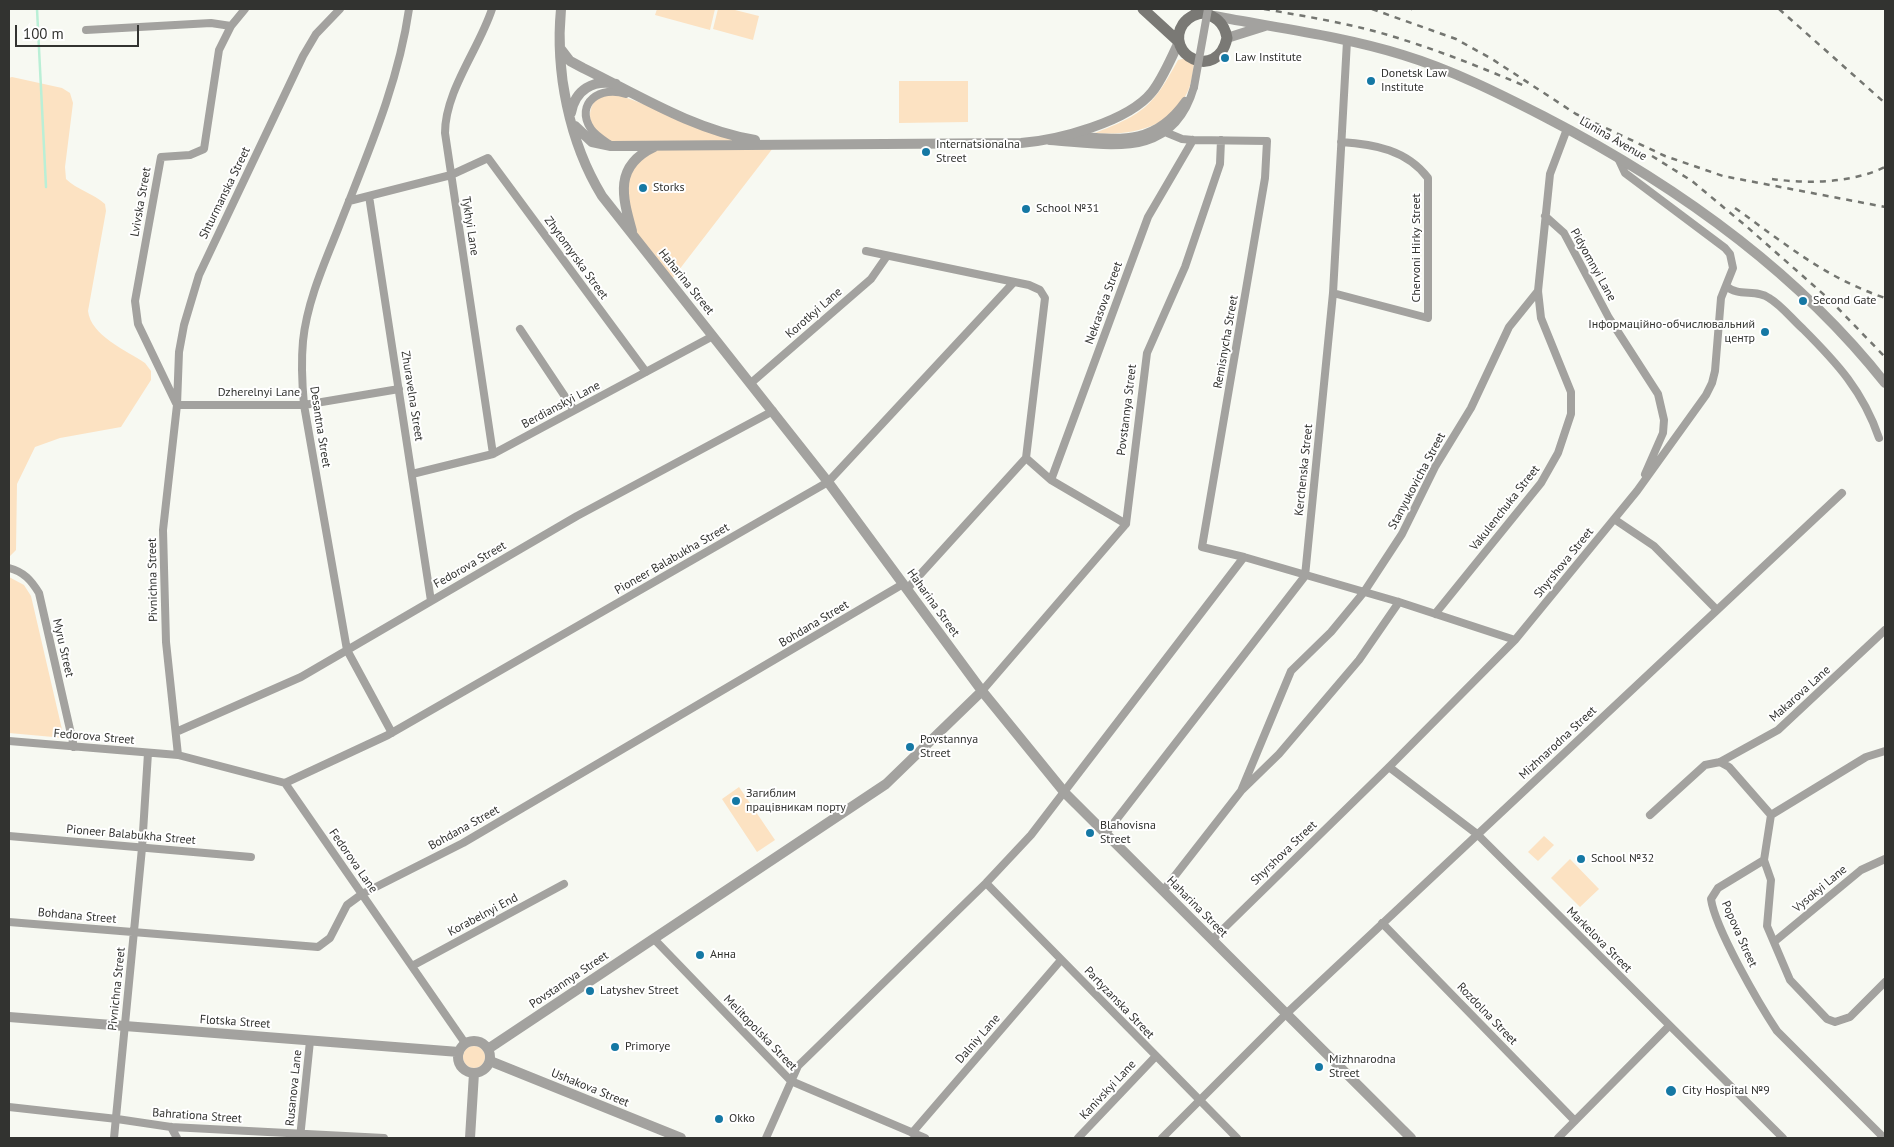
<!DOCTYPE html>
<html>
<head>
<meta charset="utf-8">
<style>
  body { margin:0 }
  #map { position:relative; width:1894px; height:1147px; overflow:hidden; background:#f7f9f2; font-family:"PT Sans",sans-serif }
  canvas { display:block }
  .frame { position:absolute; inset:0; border:10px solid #323330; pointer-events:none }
  .scale { position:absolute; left:15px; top:25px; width:124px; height:22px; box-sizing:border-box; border:2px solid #323330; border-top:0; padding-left:6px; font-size:15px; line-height:18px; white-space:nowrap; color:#323330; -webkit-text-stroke:4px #fff; paint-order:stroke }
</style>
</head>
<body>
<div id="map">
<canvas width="1894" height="1147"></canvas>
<div class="frame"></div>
<div class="scale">100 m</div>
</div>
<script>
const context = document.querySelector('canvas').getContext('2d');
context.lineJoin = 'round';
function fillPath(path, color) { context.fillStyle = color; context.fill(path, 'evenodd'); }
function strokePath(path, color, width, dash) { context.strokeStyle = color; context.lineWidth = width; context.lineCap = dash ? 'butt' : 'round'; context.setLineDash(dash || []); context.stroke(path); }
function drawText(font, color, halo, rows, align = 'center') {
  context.font = font + ' "PT Sans",sans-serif'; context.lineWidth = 4; context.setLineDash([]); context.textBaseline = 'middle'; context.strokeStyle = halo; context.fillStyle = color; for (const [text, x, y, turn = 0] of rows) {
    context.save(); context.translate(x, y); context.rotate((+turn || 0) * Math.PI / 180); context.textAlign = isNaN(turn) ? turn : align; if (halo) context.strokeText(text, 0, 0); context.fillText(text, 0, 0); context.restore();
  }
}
fillPath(new Path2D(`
  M657 9H715L710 30 655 15Z
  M718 9H731L759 16 753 40 713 29Z
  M1187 58 1194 63C1193 71 1192 79 1190 86 1175 127 1133 136 1095 133 1144 114 1153 106 1178 60Z
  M12 77 62 88 70 93 73 103 65 167 66 179C77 190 93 193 105 204L106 211 88 311C91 336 126 350 145 363L151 371V380L121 427 60 438 35 447 17 484 16 550 9 557V78Z
  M899 81H968V122L899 123Z
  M616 94 745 141 612 143C607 139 601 135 596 131 587 121 588 103 601 96 605 94 612 95 616 94Z
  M773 148 672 279 637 236 629 203 627 181 638 162 656 150Z
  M9 577 24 585 31 596 64 738 9 733Z
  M739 787 775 840 757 852 722 799Z
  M1544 836 1554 845 1538 861 1528 852Z
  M1570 859 1599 889 1580 907 1551 878Z
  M463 1057a11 11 0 1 1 22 0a11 11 0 1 1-22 0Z`), '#fce2c2');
strokePath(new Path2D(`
  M37 9 46 187`), '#baefd6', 2.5);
strokePath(new Path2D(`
  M492 9C479 49 445 91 445 133L493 454
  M86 30 211 23 231 26
  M1165 132 1182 139 1193 140 1267 141 1265 178 1202 547 1244 557 1399 602 1515 640
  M1072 135C1120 139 1154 145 1185 101
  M1050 141C1110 145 1173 161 1194 87
  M609 144C603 140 595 135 591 129 574 103 601 85 626 94
  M369 196 431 601
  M349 201 451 175 488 158 646 372
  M1545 216 1564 233 1609 318 1658 394 1664 420 1663 433 1645 474
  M866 251 1029 285 1040 290 1045 298 1026 458 907 589
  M1726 286C1738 297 1756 289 1769 298 1781 305 1792 319 1803 329 1837 363 1863 391 1879 438
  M1333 293 1428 318V178C1407 150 1374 144 1341 142
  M520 329 574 410
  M751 383 871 279 887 256
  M176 403 138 324 135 301 161 157 190 155 204 149 219 50 231 26 245 9
  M177 405H304L399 389
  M1026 458 1051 480 1126 524
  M412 474 493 454 713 336
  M1051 480 1148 217 1193 140
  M1614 519 1654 546 1716 609
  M9 568C24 572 31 580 39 593L74 747
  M1435 614 1541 483 1558 453 1571 414V392L1541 318 1538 291 1550 174 1567 129
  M982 691 1126 524 1147 353 1185 267 1220 164 1221 140
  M176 732 301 677 577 516 773 411
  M392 733 347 650 304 405C302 383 301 362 303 341 307 302 324 264 338 229 366 157 398 86 409 9
  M9 741 178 755 285 783 465 1043
  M178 755 166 642 163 530 177 405 179 352 184 325 199 275 303 56 316 34 340 9
  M1720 762 1729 767 1771 815
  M1389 767 1477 834 1783 1138
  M285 783 388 735 828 482 1014 282
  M1241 791 1291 671 1331 632 1364 592 1402 534 1435 467 1471 408 1509 327 1538 291
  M1650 815 1705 765 1720 762 1778 730 1885 630
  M1106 833 1305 576 1333 293 1347 41
  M9 836 251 857
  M1764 860 1771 880 1767 926 1790 980 1827 1019 1835 1022 1850 1017 1885 982
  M986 883 1237 1138
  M1163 891 1241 791 1279 754 1359 660 1399 602
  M9 922 318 947 330 938 347 905 362 894 463 843 903 584
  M1382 923 1575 1121
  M654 939 791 1081 925 1138
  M1212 940 1389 767 1515 640 1637 491 1706 395 1712 383 1715 371 1721 298 1733 268 1730 254 1725 248 1625 173 1618 158
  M1774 942 1861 870 1885 859
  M412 966 564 884
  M9 1107 117 1119 171 1127 384 1138
  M171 1127 177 1138
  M912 1133 1061 960
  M114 1138 142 848 148 753
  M300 1138 310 1041
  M766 1138 798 1066 986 883 1031 835 1244 557
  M1078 1138 1155 1057
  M1162 1138 1286 1014 1842 493
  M1558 1138 1669 1026
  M1884 1138 1777 1031C1759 1004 1715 928 1711 899L1718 888 1764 860 1771 815 1866 757 1885 751`), '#a3a29f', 8);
strokePath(new Path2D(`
  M561 9C555 71 569 142 602 196L828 482 982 691 1065 793 1411 1138
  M1214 16C1277 28 1342 36 1403 55 1452 70 1498 93 1543 116 1673 183 1794 268 1885 383
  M1227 38 1265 26
  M560 48 570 61 583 68C638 95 694 130 755 140
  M571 113C575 90 593 79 616 84
  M575 126 592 142 611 146 1021 143C1058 140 1128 122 1152 92 1163 78 1171 58 1179 42
  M632 231C622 196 614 166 654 147
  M9 1017 459 1052
  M458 1057a16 16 0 1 1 32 0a16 16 0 1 1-32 0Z
  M488 1049 886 784 982 691
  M490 1061 681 1138
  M470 1138 474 1073`), '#a3a29f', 10);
strokePath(new Path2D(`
  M1143 9 1179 42
  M1196 9C1212 16 1224 19 1227 38 1217 83 1163 54 1183 24 1189 16 1197 13 1206 13`), '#7a7975', 11);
strokePath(new Path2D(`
  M1264 9C1303 16 1342 22 1381 33 1430 47 1478 66 1525 86
  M1372 9 1456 39 1492 59 1576 114 1665 156 1723 176 1885 207
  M1411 9H1412
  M1779 9 1885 103
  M1652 156 1692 181 1746 226 1830 300 1885 357
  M1772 179C1808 184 1852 183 1885 167
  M1735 208C1787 245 1824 277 1885 298`), '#747671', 2.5, [6, 6]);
strokePath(new Path2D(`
  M1194 87 1208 9`), '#a3a29f', 8);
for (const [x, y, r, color] of [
  [1225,58,5,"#1578a4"],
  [1371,81,5,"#1578a4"],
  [926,152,5,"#1578a4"],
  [643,188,5,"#1578a4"],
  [1026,209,5,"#1578a4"],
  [1803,301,5,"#1578a4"],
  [1765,332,5,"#1578a4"],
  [910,747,5,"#1578a4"],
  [736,801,5,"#1578a4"],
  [1090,833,5,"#1578a4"],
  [1581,859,5,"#1578a4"],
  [700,955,5,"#1578a4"],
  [590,991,5,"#1578a4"],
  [615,1047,5,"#1578a4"],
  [1319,1067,5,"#1578a4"],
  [1671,1091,6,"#1578a4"],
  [719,1119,5,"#1578a4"]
]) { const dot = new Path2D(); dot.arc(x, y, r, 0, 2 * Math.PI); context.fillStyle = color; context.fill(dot); strokePath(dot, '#fff', 2); }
drawText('12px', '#323330', '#fff', [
  ["Law Institute",1235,58],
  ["Donetsk Law",1381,74],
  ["Institute",1381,88],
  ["Internatsionalna",936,145],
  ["Street",936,159],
  ["Storks",653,188],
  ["School №31",1036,209],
  ["Second Gate",1813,301],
  ["Інформаційно-обчислювальний",1755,325,"right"],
  ["центр",1755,339,"right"],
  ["Povstannya",920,740],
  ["Street",920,754],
  ["Загиблим",746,794],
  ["працівникам порту",746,808],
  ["Blahovisna",1100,826],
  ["Street",1100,840],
  ["School №32",1591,859],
  ["Анна",710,955],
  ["Latyshev Street",600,991],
  ["Primorye",625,1047],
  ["Mizhnarodna",1329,1060],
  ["Street",1329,1074],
  ["City Hospital №9",1682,1091],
  ["Okko",729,1119]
], 'left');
drawText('12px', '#323330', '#fff', [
  ["Lunina Avenue",1613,139,30],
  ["Shturmanska Street",225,193,-64],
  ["Lvivska Street",141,202,-80],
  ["Tykhyi Lane",470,226,81],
  ["Chervoni Hirky Street",1417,248,-90],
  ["Zhytomyrska Street",576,258,54],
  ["Pidyomnyi Lane",1593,265,61],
  ["Haharina Street",686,282,51],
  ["Nekrasova Street",1104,303,-70],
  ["Korotkyi Lane",814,313,-41],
  ["Remisnycha Street",1226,342,-80],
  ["Dzherelnyi Lane",259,393],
  ["Zhuravelna Street",412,396,81],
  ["Berdianskyi Lane",561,405,-28],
  ["Povstannya Street",1127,410,-83],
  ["Desantna Street",320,427,81],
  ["Kerchenska Street",1304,470,-84],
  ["Stanyukovicha Street",1417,481,-62],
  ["Vakulenchuka Street",1505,508,-52],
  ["Pioneer Balabukha Street",672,559,-30],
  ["Shyrshova Street",1564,563,-51],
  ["Fedorova Street",470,565,-30],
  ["Pivnichna Street",153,580,-91],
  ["Haharina Street",933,603,54],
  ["Bohdana Street",814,624,-31],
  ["Myru Street",63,648,77],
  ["Makarova Lane",1800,694,-42],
  ["Fedorova Street",94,737,5],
  ["Mizhnarodna Street",1558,743,-43],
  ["Bohdana Street",464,828,-29],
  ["Pioneer Balabukha Street",131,835,5],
  ["Shyrshova Street",1284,853,-44],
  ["Fedorova Lane",353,861,55],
  ["Vysokyi Lane",1820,889,-40],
  ["Haharina Street",1197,907,45],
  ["Korabelnyi End",483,915,-28],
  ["Bohdana Street",77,916,5],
  ["Popova Street",1739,934,66],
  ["Markelova Street",1599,940,45],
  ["Povstannya Street",569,980,-34],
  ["Pivnichna Street",117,989,-84],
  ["Partyzanska Street",1119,1003,46],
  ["Rozdolna Street",1487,1014,46],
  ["Flotska Street",235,1022,4],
  ["Melitopolska Street",760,1033,46],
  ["Dalniy Lane",978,1039,-49],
  ["Rusanova Lane",294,1088,-84],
  ["Ushakova Street",590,1088,22],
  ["Kanivskyi Lane",1108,1090,-47],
  ["Bahrationa Street",197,1116,4]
]);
</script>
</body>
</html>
